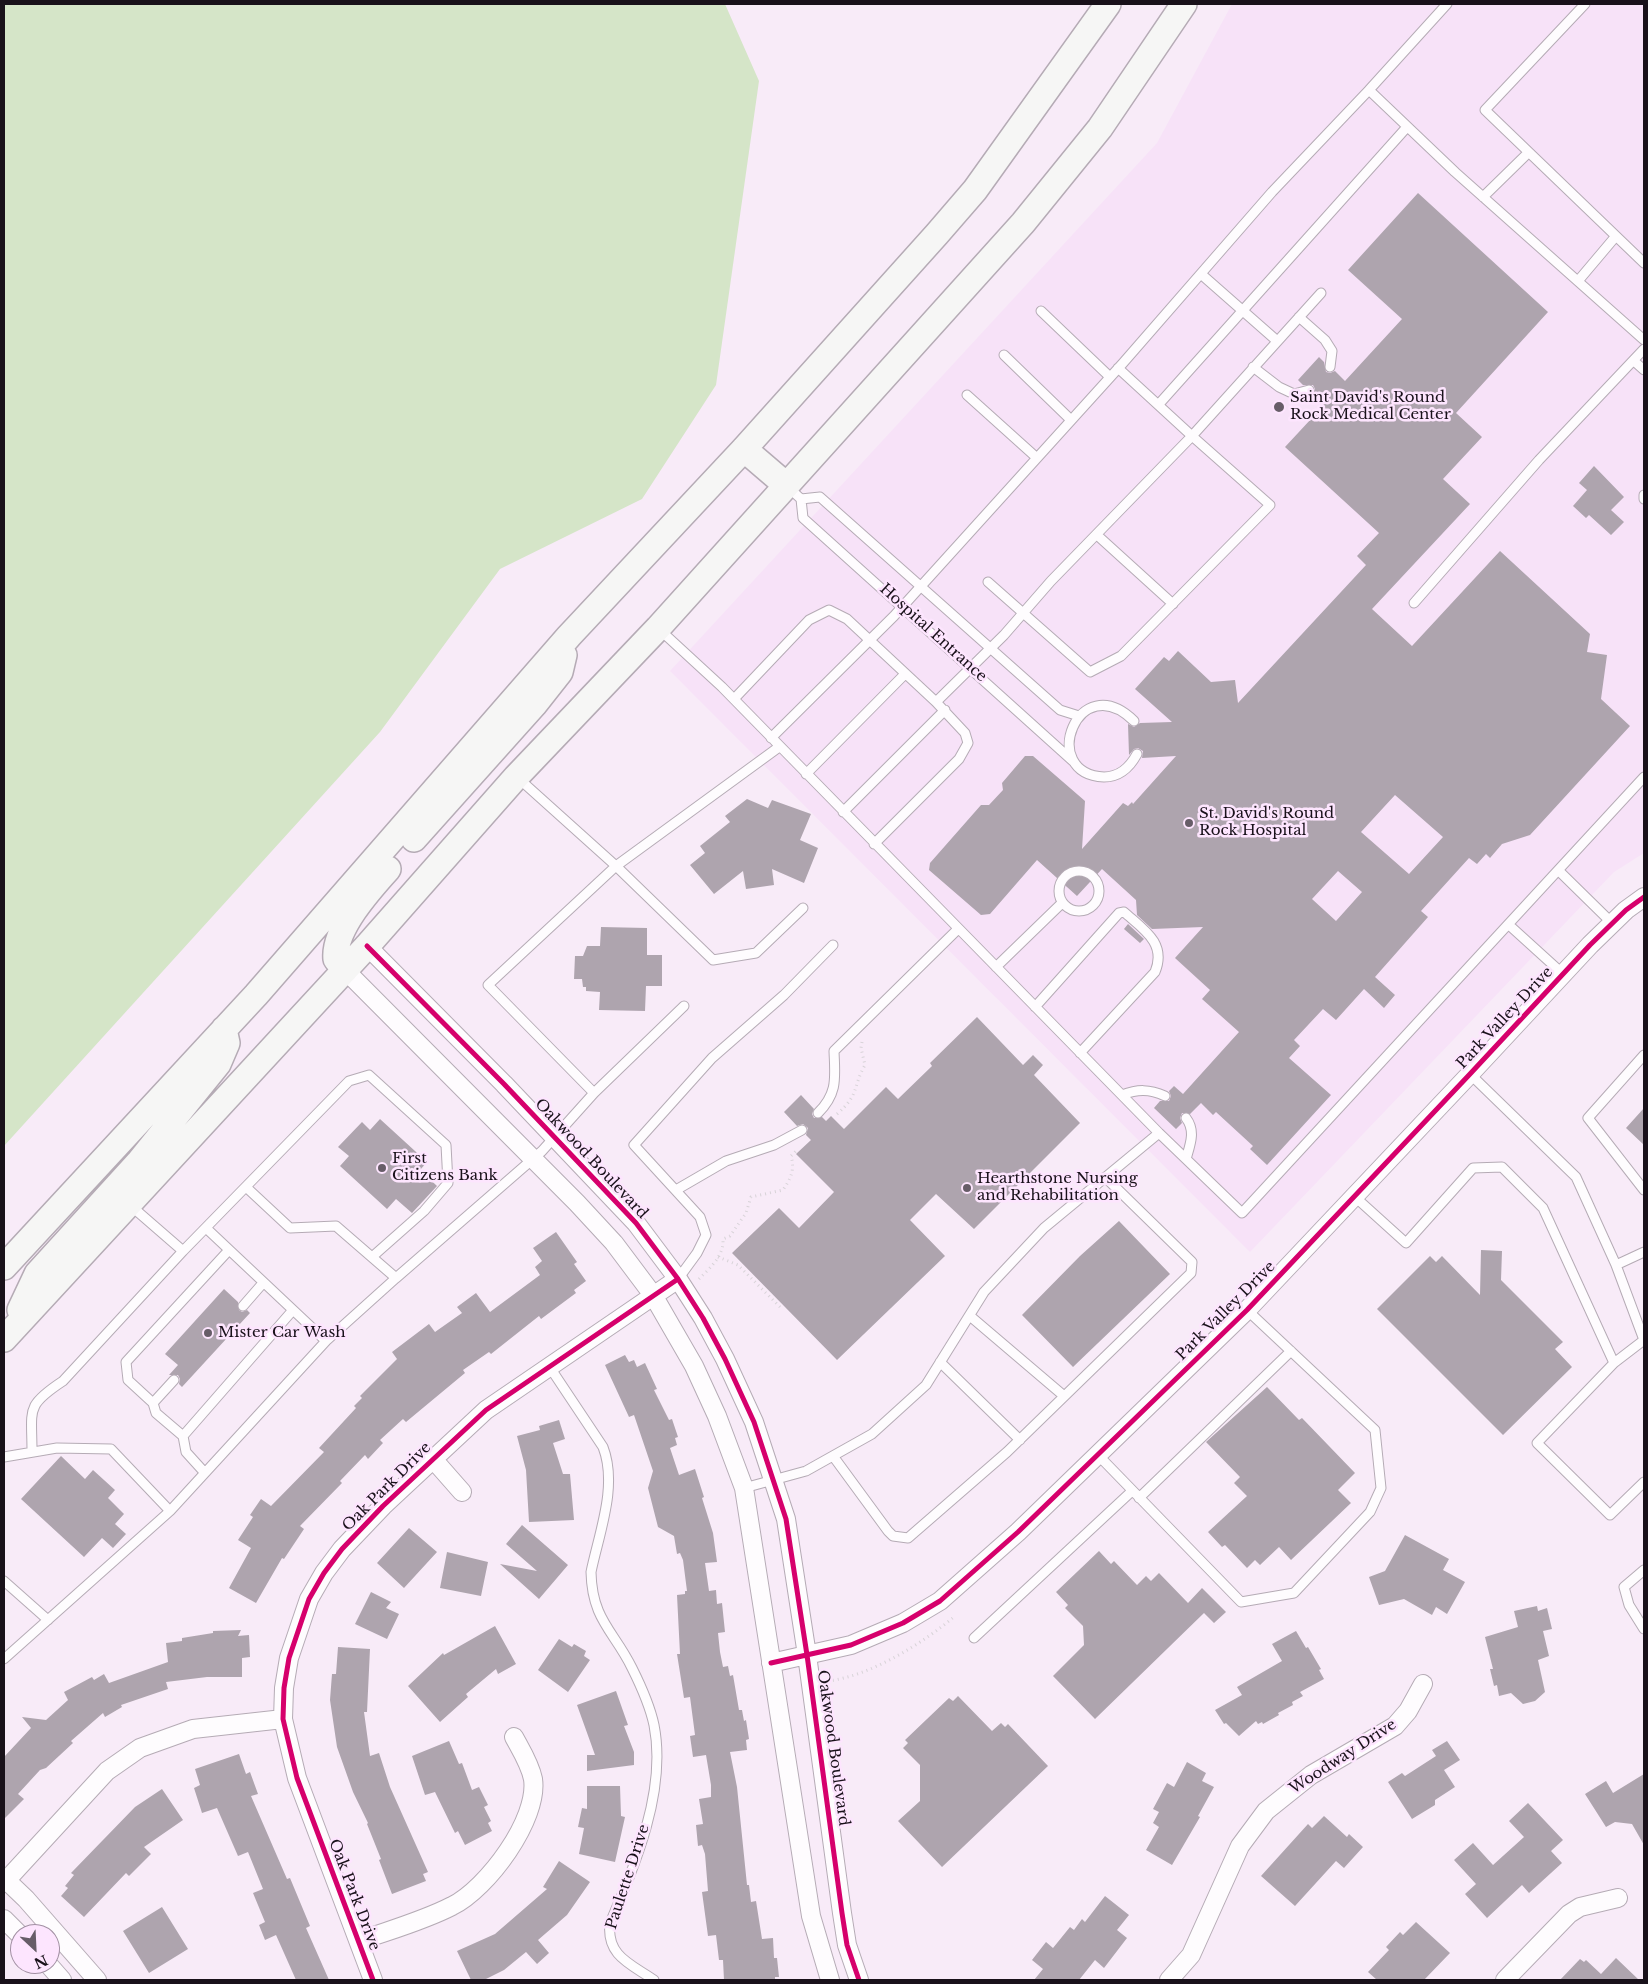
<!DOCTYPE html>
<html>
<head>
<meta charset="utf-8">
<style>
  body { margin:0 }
  #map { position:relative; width:1648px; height:1984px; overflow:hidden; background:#f8ebf8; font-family:"Libre Baskerville",serif }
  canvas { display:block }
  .frame { position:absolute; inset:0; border:5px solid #19111a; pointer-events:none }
  .north { position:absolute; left:10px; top:1924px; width:50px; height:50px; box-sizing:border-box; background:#fde5fe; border:1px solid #a290a3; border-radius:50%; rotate:155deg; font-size:14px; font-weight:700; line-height:20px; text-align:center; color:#19111a }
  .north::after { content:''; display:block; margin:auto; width:18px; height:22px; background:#675d68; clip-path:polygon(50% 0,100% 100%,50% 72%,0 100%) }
</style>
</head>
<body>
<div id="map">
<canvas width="1648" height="1984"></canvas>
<div class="frame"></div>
<div class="north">N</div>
</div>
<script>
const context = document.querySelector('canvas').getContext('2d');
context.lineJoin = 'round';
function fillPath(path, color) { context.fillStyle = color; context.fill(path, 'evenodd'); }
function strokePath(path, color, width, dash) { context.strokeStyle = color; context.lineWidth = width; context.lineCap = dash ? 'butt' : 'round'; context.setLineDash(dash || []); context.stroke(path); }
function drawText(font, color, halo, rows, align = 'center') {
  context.font = font + ' "Libre Baskerville",serif'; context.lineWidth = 5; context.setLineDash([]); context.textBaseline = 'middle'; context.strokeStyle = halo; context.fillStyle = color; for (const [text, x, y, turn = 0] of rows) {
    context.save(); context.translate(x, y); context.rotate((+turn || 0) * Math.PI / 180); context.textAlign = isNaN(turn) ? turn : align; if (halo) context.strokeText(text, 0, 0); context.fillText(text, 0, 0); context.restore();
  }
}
fillPath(new Path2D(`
  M1232 4H1644V853L1614 872 1250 1252 670 671 1157 143Z`), '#f7e2f8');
fillPath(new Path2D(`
  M4 4H725L759 81 716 385 642 499 500 569 380 732 4 1146Z`), '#d5e5c8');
fillPath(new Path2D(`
  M1418 193 1548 312 1456 413 1482 437 1443 479 1470 504 1372 609 1412 646 1500 551 1590 634 1587 652 1607 655 1601 699 1630 726 1530 835 1502 844 1490 858 1486 854 1477 864 1469 858 1421 911 1428 917 1375 977 1395 995 1384 1008 1364 989 1336 1020 1323 1009 1294 1040 1300 1046 1289 1058 1331 1095 1267 1165 1250 1149 1253 1146 1216 1112 1213 1115 1201 1103 1190 1114 1182 1113 1180 1118 1182 1123 1176 1129 1154 1108 1160 1101H1169L1171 1096 1169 1091 1174 1086 1183 1094 1239 1032 1202 999 1210 990 1175 958 1203 927 1152 929 1137 915 1136 900 1102 869 1077 896 1037 860 990 914 981 915 929 870 930 863 981 805H989L1003 790 1002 783 1025 756H1033L1085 801 1082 849 1123 803 1128 806 1132 802 1133 804 1176 756 1142 758 1143 751 1138 748 1134 749 1129 755 1128 724 1134 727 1140 723 1172 722 1135 689 1164 657 1169 661 1178 651 1211 682 1235 680 1238 703 1366 565 1357 556 1379 533 1285 447 1324 405 1313 394 1315 389 1313 385H1303L1298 380 1319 357 1324 362 1326 372 1330 373 1335 371 1345 381 1402 319 1348 270ZM1395 795 1443 837 1409 874 1361 832ZM1338 871 1362 892 1336 921 1312 899Z
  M1594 466 1624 497 1611 510 1624 522 1611 535 1589 515 1586 518 1573 506 1587 490 1579 483Z
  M747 799 768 808 772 800 811 814 800 840 818 848 804 883 772 869 774 885 746 889 743 871 714 894 690 865 705 853 700 846 730 822 725 816Z
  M1128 924 1144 939 1140 943 1124 929Z
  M601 927 647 928V955H662V986H646L645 1011 599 1010 600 992 586 991V987H583L582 979H574L575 956H583L587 946H600Z
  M977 1017 1023 1065 1033 1055 1043 1065 1034 1075 1080 1123 974 1229 936 1194 910 1220 945 1256 837 1360 732 1253 779 1208 799 1228 834 1192 796 1154 811 1140 806 1135 808 1128 803 1124 797 1126 784 1112 801 1095 814 1109 812 1114 814 1118 822 1117 826 1121 831 1116 844 1129 886 1087 898 1099 932 1066 930 1063Z
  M1644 1108V1145L1626 1128Z
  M380 1119 427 1162 420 1170 437 1186 412 1213 396 1199 387 1209 340 1166 349 1156 338 1147 362 1122 370 1130Z
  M1119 1221 1170 1274 1073 1367 1022 1315 1080 1256Z
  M556 1232 577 1262 574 1264 586 1281 574 1290 576 1293 541 1319 539 1316 491 1354 489 1352 463 1370 465 1373 406 1422 403 1419 380 1440 383 1443 368 1459 365 1455 340 1481 342 1483 300 1526 304 1529 284 1559 282 1558 256 1603 229 1588 251 1548 238 1540 253 1517 250 1515 261 1499 271 1506 324 1452 319 1448 356 1408 354 1406 362 1398 360 1396 397 1359 392 1352 429 1324 435 1332 462 1313 457 1307 476 1293 490 1312 540 1275 535 1267 542 1261 533 1248Z
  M1481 1250 1502 1251 1501 1280 1563 1342 1555 1349 1572 1367 1503 1435 1377 1309 1430 1256 1436 1262 1442 1256 1480 1295Z
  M224 1289 238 1302 239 1310 242 1312 247 1310 250 1313 182 1387 179 1384 180 1379 178 1375H169L178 1365 165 1354Z
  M625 1355 629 1362 634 1360 637 1367 645 1363 657 1389 654 1390 669 1420 672 1419 678 1437 675 1438 677 1445 670 1448 679 1475 695 1469 704 1497 702 1498 713 1533 717 1562 705 1563 709 1591 716 1590 717 1604 722 1603 725 1632 718 1633 720 1652 723 1667 728 1666 730 1676 733 1675 739 1710H742L744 1721 746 1720 749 1739 746 1740 747 1750 730 1752 737 1787 747 1885H749L751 1902 756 1901 762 1939 773 1938 774 1958H777L779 1977H775V1980H724L723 1960H719L716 1935 708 1936 702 1892 708 1891 705 1854 702 1845 698 1846 696 1825 703 1824 699 1799 711 1797V1785L706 1755 693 1757 690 1736 695 1735 690 1697 684 1698 677 1654H680L677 1595 685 1594V1591H687L683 1560 680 1553 677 1554 674 1536 658 1527 648 1488 653 1471 634 1415 629 1417 605 1365Z
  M1267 1387 1299 1420 1302 1418 1355 1473 1338 1490 1351 1503 1291 1560 1279 1547 1260 1565 1255 1560 1247 1568 1225 1545 1222 1547 1208 1532 1247 1496 1234 1483 1240 1477 1206 1442Z
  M559 1420 565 1439 553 1443 563 1474H570L574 1520 529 1522 526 1470 517 1436 540 1430 539 1426Z
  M61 1456 85 1479 93 1470 115 1490 108 1498 124 1514 115 1524 126 1534 113 1548 102 1538 84 1557 21 1499Z
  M522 1525 568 1565 539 1599 500 1564 537 1571 506 1544Z
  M409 1528 437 1552 404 1588 377 1563Z
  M1405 1535 1449 1559 1443 1570 1465 1582 1447 1614 1436 1607 1432 1615 1404 1599 1379 1605 1369 1577 1385 1571Z
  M1099 1551 1111 1564 1114 1561 1137 1585 1146 1576 1151 1581 1159 1573 1188 1603 1202 1588 1226 1612 1214 1623 1204 1613 1095 1719 1053 1676 1084 1645 1083 1626 1065 1608 1068 1605 1056 1592Z
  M447 1552 488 1562 481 1596 440 1588Z
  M371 1592 391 1602 386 1608 399 1614 387 1639 355 1624Z
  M1537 1606 1538 1611 1547 1608 1552 1629 1543 1631 1549 1656 1538 1660 1545 1692 1535 1701 1523 1704 1511 1693 1499 1696 1497 1685 1494 1686 1490 1669H1493L1485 1637 1518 1627 1514 1611Z
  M495 1626 516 1664 498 1674 496 1669 466 1694 468 1697 440 1722 408 1686 443 1653 444 1655Z
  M241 1630 238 1636 249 1635 250 1657 242 1658V1677H207L166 1682 168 1689 121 1705 122 1707 105 1717 103 1713 71 1741 73 1743 46 1768 40 1770 18 1794 24 1799 4 1819V1757L31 1728 22 1717 46 1720 68 1700 64 1692 92 1677 94 1680 104 1674 109 1683 168 1662 166 1643 182 1641V1638L213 1633V1631Z
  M1296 1631 1306 1648 1308 1647 1321 1669 1319 1670 1324 1679 1300 1692 1303 1696 1292 1702 1293 1705 1278 1713 1279 1715 1263 1724 1262 1722 1258 1724 1256 1721 1239 1736 1226 1723 1224 1724 1215 1710 1242 1695 1237 1687 1282 1661 1272 1644Z
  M559 1639 572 1647 574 1644 586 1651 584 1656 590 1660 568 1692 538 1670Z
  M338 1647 370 1649 367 1712H364L370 1756 379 1753 390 1787 428 1872 423 1874 426 1881 392 1894 379 1860 381 1859 367 1824 368 1823 353 1792 337 1747 330 1700 332 1674H336Z
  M616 1691 628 1725 624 1726 634 1752V1765L587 1771V1755H595L577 1705Z
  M958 1696 992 1731 1001 1723 1005 1727 1008 1724 1048 1766 942 1867 898 1821 920 1801V1765L903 1748 908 1743 905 1740 949 1698 953 1701Z
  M449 1741 459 1764 462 1763 472 1790 479 1787 488 1805 484 1807 491 1821 488 1823 492 1831 465 1845 458 1831 455 1833 435 1792 425 1795 412 1756Z
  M1447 1741 1460 1760 1444 1770 1455 1787 1435 1800V1805L1412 1819 1388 1782 1402 1773 1405 1776 1436 1756 1432 1750Z
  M239 1754 246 1774 250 1772 258 1794 251 1796 287 1879 290 1878 310 1926 306 1928 329 1980H296L276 1935 265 1940 259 1925 265 1922 253 1893 263 1889 248 1852 238 1856 217 1808 202 1813 194 1788 200 1785 195 1769Z
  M1187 1762 1206 1773 1202 1781 1214 1787 1198 1816 1200 1817 1172 1865 1146 1850 1159 1827 1153 1823 1159 1812 1153 1809 1167 1783 1174 1787Z
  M1644 1774V1845L1632 1824 1615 1822 1606 1827 1585 1794 1606 1781 1613 1793Z
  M587 1786H620L621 1816 625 1817 615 1862 579 1854 584 1828 578 1827 582 1808 587 1809Z
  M162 1789 183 1820 144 1847 151 1854 129 1876 126 1873 84 1917 61 1896 68 1888 65 1886 74 1875 71 1873 135 1807Z
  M1528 1803 1563 1840 1551 1851 1562 1863 1529 1893 1522 1885 1487 1918 1465 1894 1476 1884 1454 1860 1473 1843 1493 1865 1524 1837 1509 1821Z
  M1324 1816 1347 1837 1349 1834 1363 1847 1344 1868 1336 1861 1295 1906 1261 1876 1308 1824 1312 1828Z
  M559 1861 590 1882 567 1915 538 1940 549 1953 537 1964 526 1952 504 1970 484 1980H471L457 1951 495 1934 547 1889 543 1887Z
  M1105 1896 1129 1915 1117 1930 1127 1938 1104 1968 1095 1960 1079 1980H1034L1043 1969 1032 1960 1046 1942 1053 1948 1070 1927 1074 1930 1082 1919 1085 1922Z
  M162 1907 188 1949 149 1973 123 1931Z
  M1416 1922 1450 1953 1424 1980H1377L1368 1972 1389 1950 1386 1947 1400 1932 1403 1935Z
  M1616 1958 1639 1980H1560L1580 1959 1584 1962 1586 1960 1601 1974Z`), '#aea4ae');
const lane = new Path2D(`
  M1585 4 1485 110 1644 263
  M1369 90 1447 4
  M1483 197 1528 153
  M1201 274 1276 340
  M1578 281 1616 236
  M1041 311 1110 377
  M1299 317 1325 340 1332 351 1330 367
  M1004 355 1071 420
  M1634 361 1644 370
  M1253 367 1279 387 1294 394 1309 390
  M967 395 1037 458
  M1159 404 1407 127
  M788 487 801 499 803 518 1075 763
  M1644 495V499
  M801 499 820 497 1060 710 1079 716
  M1097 535 1173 604
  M988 582 1090 672 1121 656 1270 505 1192 436 1321 293
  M1414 603 1539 460 1644 349
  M659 629 722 687 1159 1133 1242 1213 1644 777
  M734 699 809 620 829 610 847 619 936 702
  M1134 721C1078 666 1037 774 1104 777 1120 777 1130 767 1137 754
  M771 738 894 616 1123 363 1272 192 1369 90 1455 172 1644 340
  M779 747 616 866 713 960 756 953 803 908
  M806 774 905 674
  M517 777 616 866 488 985 594 1093
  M843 812 945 710
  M874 844 959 759 968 743 965 733 936 702 1004 635 1051 581 1192 436 1118 368
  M1059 891a20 20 0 1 1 40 0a20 20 0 1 1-40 0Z
  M1559 871 1612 923
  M1509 925 1563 974
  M996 967 1062 903
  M1035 1007 1119 913 1124 912C1143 929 1167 943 1155 972L1080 1053
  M1644 1055 1588 1118 1644 1190
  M1470 1074 1576 1177 1616 1265 1644 1340
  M1122 1095C1138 1089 1149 1089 1165 1096
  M818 1113C838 1093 835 1078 834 1051L958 929
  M1186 1159C1190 1145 1196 1131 1186 1118
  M246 1187 290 1228 336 1226 396 1278 542 1151 594 1093 684 1006
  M676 1190 726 1161 774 1145 802 1130
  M1354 1196 1406 1243 1473 1168 1502 1167 1543 1208 1614 1363
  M130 1205 183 1251 349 1081 369 1075 446 1145 448 1183 424 1211 372 1257
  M1616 1265 1644 1252
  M678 1279 697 1253 706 1235 700 1217 634 1145 712 1058 784 995 833 945
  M243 1306 263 1283
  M970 1316 1064 1396
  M1644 1340 1614 1363 1537 1443 1610 1515 1644 1482
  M326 1341 396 1278
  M940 1362 1020 1440
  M549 1366 603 1447C618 1486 599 1533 591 1572 592 1620 614 1631 632 1668 641 1686 650 1706 654 1725 667 1791 635 1865 610 1923 606 1956 631 1964 654 1980
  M153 1403 174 1380
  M183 1436 293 1310
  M32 1452C32 1409 25 1406 63 1381L183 1251
  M1098 1455 1241 1602 1294 1593 1370 1512 1381 1488 1375 1430 1247 1310
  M833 1456 888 1531 893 1536 908 1538 1007 1452 1191 1273 1192 1262 1105 1177
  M4 1457 57 1448 111 1449 170 1511
  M205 1473 186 1452 183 1436 156 1413 153 1403 128 1380 126 1362 229 1250
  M744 1488 806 1471 872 1434 926 1385 984 1292 1044 1228 1159 1133
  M1139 1498 1291 1351
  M1644 1570 1624 1587 1629 1605 1644 1629
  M4 1581 48 1620
  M974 1638 1132 1491
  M4 1659 170 1511 326 1341 206 1228`);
const street = new Path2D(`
  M367 946 504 1084 636 1223 678 1279 703 1318 725 1359 754 1422 786 1519 807 1655 842 1913 847 1945 859 1980
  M345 970 577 1203 614 1243 653 1295 694 1366 717 1416 744 1488 811 1916 830 1980
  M433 1459 462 1492
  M771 1663 851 1645 903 1623 940 1601 1018 1532 1247 1310 1470 1074 1590 945 1626 910 1644 897
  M4 1878 26 1899 97 1980
  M4 1883 107 1771 140 1748 193 1729 283 1719
  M4 1919 20 1935
  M359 1941C390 1930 423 1921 452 1906 487 1889 539 1819 533 1779 530 1764 521 1750 514 1737
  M48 1964 62 1980
  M373 1980 297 1778 283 1719 284 1688 289 1658 309 1599 324 1573 342 1549 383 1506 486 1410 678 1279
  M1169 1980 1191 1955 1240 1846 1266 1811 1311 1775 1395 1726 1408 1711 1423 1684
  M1505 1980 1569 1914 1580 1907 1618 1898`);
const secondary = new Path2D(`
  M744 449 786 485
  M414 839 534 705 560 672 564 655
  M345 970 336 959C333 930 369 890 388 869
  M4 1267 256 995 569 636 744 449 937 234 975 190 1108 4
  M20 1310 37 1274 138 1163 218 1064 227 1043 224 1029
  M4 1339 367 946 516 777 658 628 1023 223 1100 128 1184 4`);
strokePath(lane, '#b5abb5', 11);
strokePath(street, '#b5abb5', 20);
strokePath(secondary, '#b5abb5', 28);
strokePath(new Path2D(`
  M837 1114C860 1094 852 1088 865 1065L861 1048 862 1042
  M718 1257 738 1265 780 1307
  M699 1279C710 1268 724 1256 723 1239L730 1236 746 1213 751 1197 783 1190C791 1178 795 1170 791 1156L797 1150
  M828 1681C870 1676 922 1644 955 1616`), '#d8d3d8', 3, [1, 4]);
strokePath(lane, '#fefcfe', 9);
strokePath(street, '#fefcfe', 18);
strokePath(secondary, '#f6f6f5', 25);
strokePath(new Path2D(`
  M367 946 504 1084 636 1223 678 1279 703 1318 725 1359 754 1422 786 1519 807 1655 842 1913 847 1945 859 1980
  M771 1663 851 1645 903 1623 940 1601 1018 1532 1247 1310 1470 1074 1590 945 1626 910 1644 897
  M373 1980 297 1778 283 1719 284 1688 289 1658 309 1599 324 1573 342 1549 383 1506 486 1410 678 1279`), '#d6006c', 5);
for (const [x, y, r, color] of [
  [1279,407,6,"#675d68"],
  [1189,823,5,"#675d68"],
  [382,1168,5,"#675d68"],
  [967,1188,5,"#675d68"],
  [208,1333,5,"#675d68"]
]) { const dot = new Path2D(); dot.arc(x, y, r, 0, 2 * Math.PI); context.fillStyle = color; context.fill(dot); strokePath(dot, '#fde5fe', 2); }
drawText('15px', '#19111a', '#fde5fe', [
  ["Saint David's Round",1290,398],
  ["Rock Medical Center",1290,415],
  ["St. David's Round",1199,814],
  ["Rock Hospital",1199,831],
  ["First",392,1159],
  ["Citizens Bank",392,1176],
  ["Hearthstone Nursing",977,1179],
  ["and Rehabilitation",977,1196],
  ["Mister Car Wash",218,1333]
], 'left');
drawText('15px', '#19111a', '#fde5fe', [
  ["Hospital Entrance",933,633,42],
  ["Park Valley Drive",1505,1018,-47],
  ["Oakwood Boulevard",591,1159,47],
  ["Park Valley Drive",1226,1311,-45],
  ["Oak Park Drive",387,1487,-45],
  ["Oakwood Boulevard",833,1748,82],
  ["Woodway Drive",1343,1757,-33],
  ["Paulette Drive",628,1877,-72],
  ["Oak Park Drive",354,1895,69]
]);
</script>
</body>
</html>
